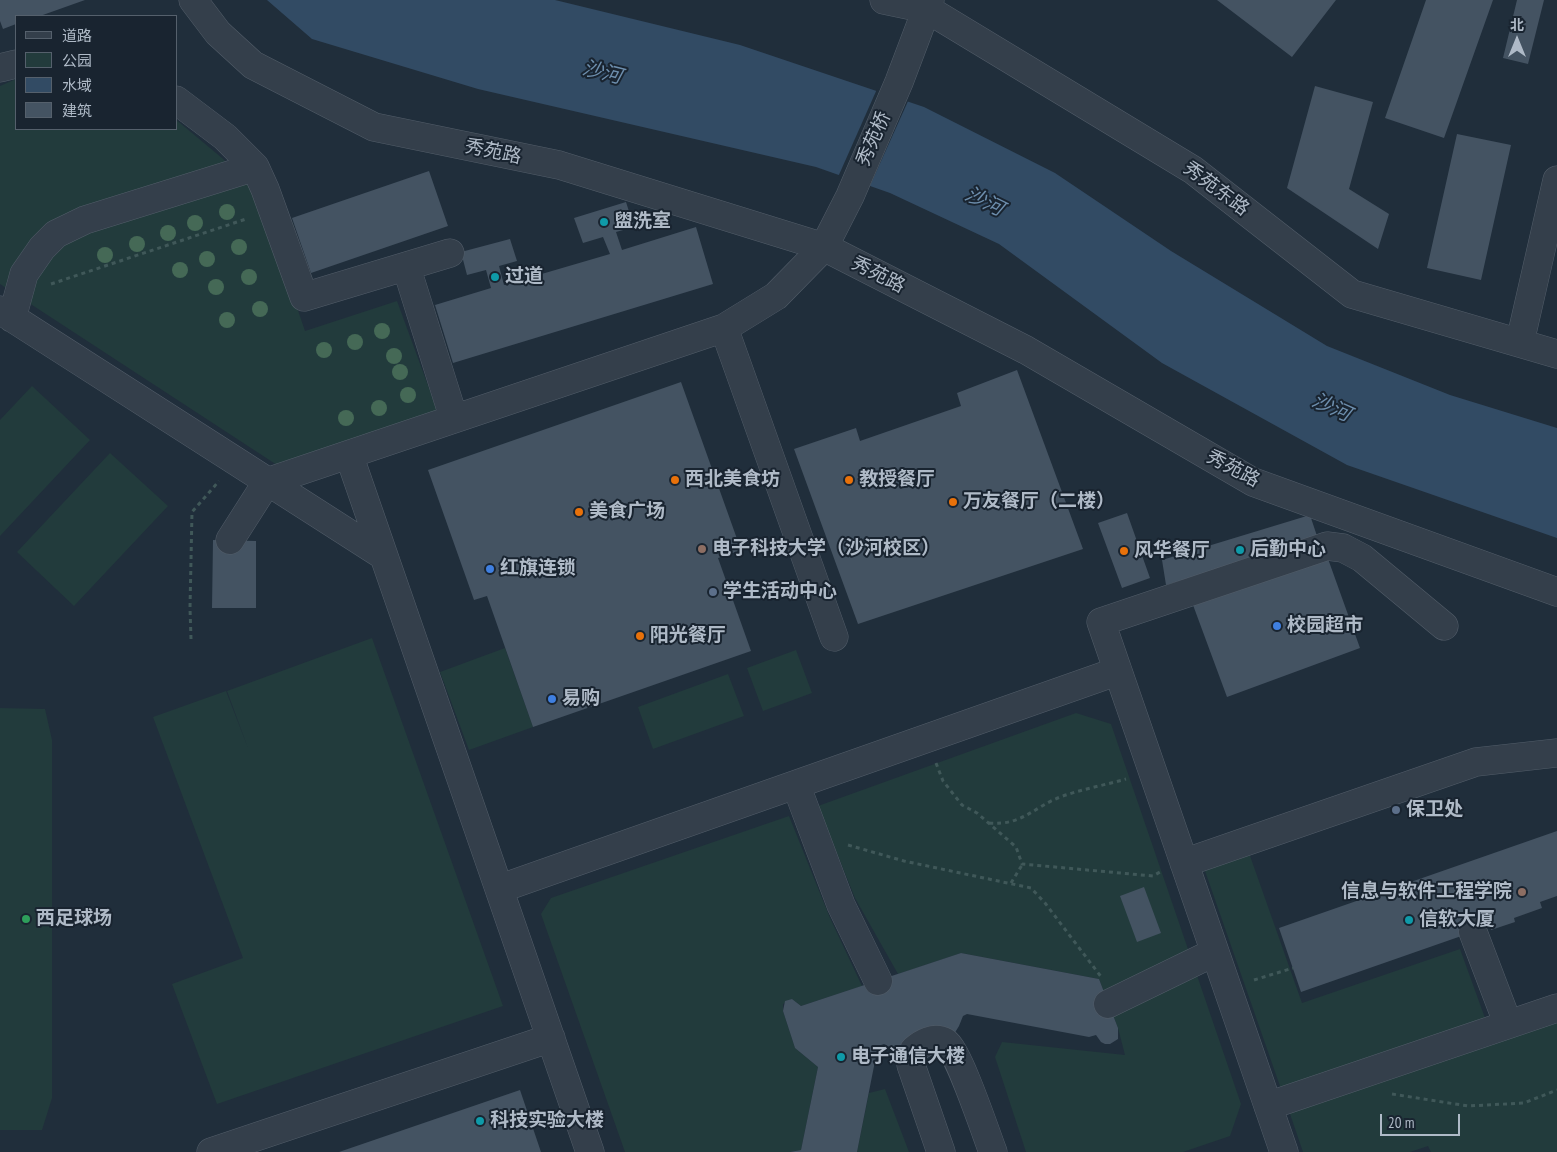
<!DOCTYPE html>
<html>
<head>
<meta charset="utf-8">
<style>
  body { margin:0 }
  #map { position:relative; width:1557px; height:1152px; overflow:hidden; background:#202e3b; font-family:"PT Sans Narrow","Noto Sans SC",sans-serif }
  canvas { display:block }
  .legend { position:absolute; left:15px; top:15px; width:162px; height:115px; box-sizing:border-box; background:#192430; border:1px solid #55606c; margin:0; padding:6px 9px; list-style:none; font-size:15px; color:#afbac7 }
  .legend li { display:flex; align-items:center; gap:10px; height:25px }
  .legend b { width:25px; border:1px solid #55606c }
  .north { position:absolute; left:1492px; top:15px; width:50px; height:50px; -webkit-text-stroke:4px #192430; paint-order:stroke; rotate:0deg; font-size:14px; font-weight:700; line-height:20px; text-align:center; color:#afbac7 }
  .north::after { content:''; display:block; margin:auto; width:18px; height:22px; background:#afbac7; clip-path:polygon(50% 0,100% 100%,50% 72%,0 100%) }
  .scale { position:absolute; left:1380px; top:1114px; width:80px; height:22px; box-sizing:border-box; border:2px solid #afbac7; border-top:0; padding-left:6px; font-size:15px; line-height:18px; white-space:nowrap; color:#afbac7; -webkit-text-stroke:4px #192430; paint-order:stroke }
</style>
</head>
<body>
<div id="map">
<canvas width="1557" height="1152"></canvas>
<ul class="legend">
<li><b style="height:6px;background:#343f4b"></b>道路</li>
<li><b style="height:14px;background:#223b3c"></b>公园</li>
<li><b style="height:14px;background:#324b64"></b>水域</li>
<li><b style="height:14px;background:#445362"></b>建筑</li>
</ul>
<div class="north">北</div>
<div class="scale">20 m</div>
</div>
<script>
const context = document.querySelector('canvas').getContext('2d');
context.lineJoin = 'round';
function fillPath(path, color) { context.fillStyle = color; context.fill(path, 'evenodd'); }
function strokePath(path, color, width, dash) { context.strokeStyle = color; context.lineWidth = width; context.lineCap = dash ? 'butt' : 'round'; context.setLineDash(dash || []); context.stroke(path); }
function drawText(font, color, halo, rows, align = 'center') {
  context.font = font + ' "PT Sans Narrow","Noto Sans SC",sans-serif'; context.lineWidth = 4; context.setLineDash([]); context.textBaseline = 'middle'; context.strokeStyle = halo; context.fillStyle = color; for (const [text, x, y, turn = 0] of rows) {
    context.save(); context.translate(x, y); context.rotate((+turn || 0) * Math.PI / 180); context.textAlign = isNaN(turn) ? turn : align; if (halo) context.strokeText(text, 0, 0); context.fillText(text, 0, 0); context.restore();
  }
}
fillPath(new Path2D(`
  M16 79V129H176V120L180 123 222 158 259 195 305 331 397 301 437 410 277 465 0 284V86Z
  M32 386 90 440 0 536V420Z
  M110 453 168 506 74 606 17 552Z
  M372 638 503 1006 217 1104 172 984 243 958 153 717 226 691 248 748 227 691Z
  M505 648 533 727 469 750 440 672Z
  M796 650 812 693 763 711 747 668Z
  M728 674 744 716 653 749 638 707Z
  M0 708 45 709 52 740V1098L42 1130H0Z
  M1076 713 1111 724 1241 1104 1230 1136 1183 1152H1026L995 1057 1002 1042 1125 1055 1118 1028 1099 979 961 953 898 974 855 898 818 806Z
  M789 816 830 918 862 986 801 1006 792 999 783 1004V1011L795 1048 818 1067 801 1150 790 1152H625L541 914 551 898Z
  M1249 853 1302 1003 1460 949 1485 1018 1281 1089 1204 868Z
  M1557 1021V1152H1431L1428 1146 1410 1152H1303L1289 1111Z
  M885 1089 909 1152H857L869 1093Z`), '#223b3c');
fillPath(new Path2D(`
  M267 0H555L740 45 924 107 1055 173 1171 251 1327 346 1450 395 1557 428V538L1347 465 1162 363 999 244 890 193 816 167 478 89 312 39Z`), '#324b64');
fillPath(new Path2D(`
  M877 89 909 99 869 188 838 177Z`), '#202e3b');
fillPath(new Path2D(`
  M0 0H85L40 16H16V24L3 29 0 21Z
  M1217 0H1336L1292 57Z
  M1426 0H1493L1444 138 1385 118Z
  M1517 0H1544L1528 64 1503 58Z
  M1315 86 1373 102 1349 189 1389 214 1378 249 1287 188Z
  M1457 134 1511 145 1481 280 1427 268Z
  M429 171 448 226 311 273 292 218Z
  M626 202 634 227 616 232 622 250 696 227 713 284 453 363 435 305 491 288 486 270 467 275 461 252 510 239 517 261 499 266 504 285 610 254 603 237 583 243 574 218Z
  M1017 370 1083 549 858 624 794 449 856 428 860 441 961 406 957 393Z
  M681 382 741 550 718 558 751 651 533 727 487 596 474 600 428 470Z
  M1127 513 1150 578 1122 588 1098 523Z
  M1310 515 1318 539 1166 585 1162 560Z
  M213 540 256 541V608H212Z
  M1327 556 1360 648 1227 697 1193 605Z
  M1557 831V896L1540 902 1542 908 1514 918 1515 922 1491 930 1490 926 1301 992 1279 928Z
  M1144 887 1161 933 1137 942 1120 896Z
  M961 953 1099 979 1118 1028V1039L1110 1044H1105L1101 1042 1096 1035 1089 1037 967 1014 963 1016 959 1026 951 1039 902 1054 884 1044 878 1046 857 1152H790L801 1150 818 1067 795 1048 783 1011 785 1001 792 999 801 1006Z
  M520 1090 541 1152H339Z`), '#445362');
const minor = new Path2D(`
  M193 0 218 33 253 65 374 127 559 165 824 247 1026 350 1253 482 1557 592
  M884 0 927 9 1193 170 1352 294 1557 354
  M0 68 16 64
  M176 100 225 137 255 167 265 189 304 297 450 253
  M406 266 454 419
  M0 310 384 556
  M12 318 24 274 42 248 56 234 85 220 255 167
  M724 328 834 637
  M1520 342 1557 180
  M349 455 590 1152
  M230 540 267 482 724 328 776 296 824 247 850 196 899 82 930 0
  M796 785 841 905 878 981
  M1184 863 1476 762 1557 753
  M499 889 1118 671
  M1473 932 1508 1024
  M1108 1004 1215 952
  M1268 1106 1557 1008
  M211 1152 551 1038
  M941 1152 911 1065 914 1050C922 1043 934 1036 945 1042 958 1049 986 1134 993 1152
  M1284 1152 1101 622 1327 546 1343 548 1362 558 1444 626`);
strokePath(minor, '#525d69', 29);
strokePath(new Path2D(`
  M51 284 246 219
  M191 639 190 608 192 512 219 481
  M936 763 943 781 962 805 977 813 1016 847 1022 864 1153 876 1160 872
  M989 823C1023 826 1034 806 1063 796 1083 789 1105 785 1126 779
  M848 845 904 861 1031 888 1045 903 1102 978
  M1011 883 1022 865
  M1254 980 1293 968
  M1392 1094 1468 1106 1524 1103 1557 1090`), '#405859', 3, [4, 4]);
strokePath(minor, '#343f4b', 28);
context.fillStyle = '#456956';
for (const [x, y] of [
  [227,212],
  [195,223],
  [168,233],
  [137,244],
  [239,247],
  [105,255],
  [207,259],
  [180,270],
  [249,277],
  [216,287],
  [260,309],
  [227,320],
  [382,331],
  [355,342],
  [324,350],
  [394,356],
  [400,372],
  [408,395],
  [379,408],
  [346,418]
]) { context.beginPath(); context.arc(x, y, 8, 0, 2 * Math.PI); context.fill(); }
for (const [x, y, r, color] of [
  [604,222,5,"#0f9aa8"],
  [495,277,5,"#0f9aa8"],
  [675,480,5,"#e8710a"],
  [849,480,5,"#e8710a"],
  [953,502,5,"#e8710a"],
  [579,512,5,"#e8710a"],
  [702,549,5,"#8d6e63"],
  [1240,550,5,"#0f9aa8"],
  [1124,551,5,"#e8710a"],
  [490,569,5,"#3f7fe0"],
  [713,592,5,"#5c6f8a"],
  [1277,626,5,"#3f7fe0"],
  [640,636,5,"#e8710a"],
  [552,699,5,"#3f7fe0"],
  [1396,810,5,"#5c6f8a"],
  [1522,892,5,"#8d6e63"],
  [26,919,5,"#2e9e5b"],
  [1409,920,5,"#0f9aa8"],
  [841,1057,5,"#0f9aa8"],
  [480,1121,5,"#0f9aa8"]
]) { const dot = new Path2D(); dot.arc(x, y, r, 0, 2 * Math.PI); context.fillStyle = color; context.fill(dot); strokePath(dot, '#192430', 2); }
drawText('19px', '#afbac7', '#192430', [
  ["秀苑桥",874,139,-66],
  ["秀苑路",493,152,12],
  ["秀苑东路",1216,189,37],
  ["秀苑路",878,275,27],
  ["秀苑路",1233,469,28]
]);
drawText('bold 19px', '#afbac7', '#192430', [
  ["盥洗室",614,222],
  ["过道",505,277],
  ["西北美食坊",685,480],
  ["教授餐厅",859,480],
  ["万友餐厅（二楼）",963,502],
  ["美食广场",589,512],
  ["电子科技大学（沙河校区）",712,549],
  ["后勤中心",1250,550],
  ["风华餐厅",1134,551],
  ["红旗连锁",500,569],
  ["学生活动中心",723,592],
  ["校园超市",1287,626],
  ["阳光餐厅",650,636],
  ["易购",562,699],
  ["保卫处",1406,810],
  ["信息与软件工程学院",1512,892,"right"],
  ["西足球场",36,919],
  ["信软大厦",1419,920],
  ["电子通信大楼",851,1057],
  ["科技实验大楼",490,1121]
], 'left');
drawText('italic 20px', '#6d8ead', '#192430', [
  ["沙河",602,73,14],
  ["沙河",984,202,26],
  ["沙河",1331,408,24]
]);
</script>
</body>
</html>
